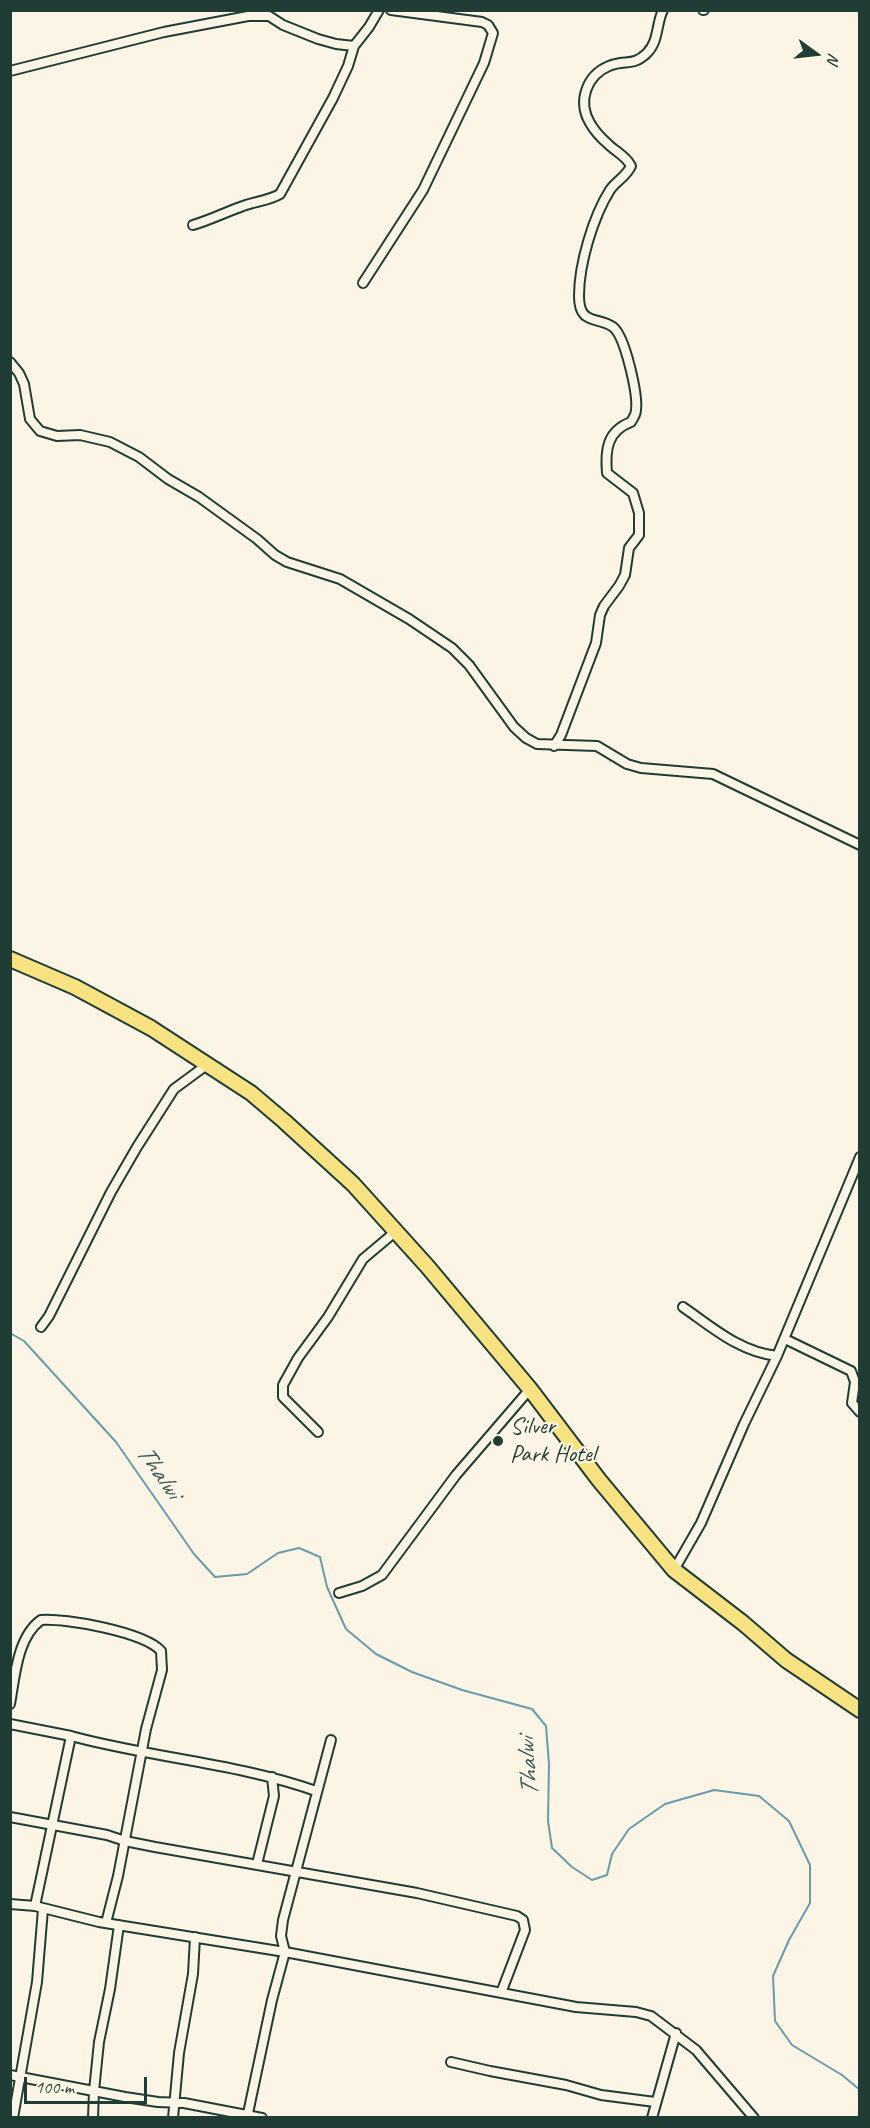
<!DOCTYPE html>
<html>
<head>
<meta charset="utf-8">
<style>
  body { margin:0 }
  #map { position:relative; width:870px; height:2128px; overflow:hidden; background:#fcf5e5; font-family:Caveat,sans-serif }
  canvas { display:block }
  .frame { position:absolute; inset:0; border:12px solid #1f3d34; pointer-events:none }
  .north { position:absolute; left:786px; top:24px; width:60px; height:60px; -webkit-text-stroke:4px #fcf5e5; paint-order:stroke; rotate:105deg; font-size:16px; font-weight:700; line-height:24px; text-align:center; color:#1f3d34 }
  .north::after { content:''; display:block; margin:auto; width:21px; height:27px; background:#1f3d34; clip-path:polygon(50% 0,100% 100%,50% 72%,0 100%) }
  .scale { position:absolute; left:24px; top:2077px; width:123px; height:27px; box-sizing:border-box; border:3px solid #1f3d34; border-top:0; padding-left:8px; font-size:18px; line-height:21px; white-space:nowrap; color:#1f3d34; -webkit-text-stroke:4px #fcf5e5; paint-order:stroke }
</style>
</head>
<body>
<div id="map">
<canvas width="870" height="2128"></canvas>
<div class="frame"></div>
<div class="north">N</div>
<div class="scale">100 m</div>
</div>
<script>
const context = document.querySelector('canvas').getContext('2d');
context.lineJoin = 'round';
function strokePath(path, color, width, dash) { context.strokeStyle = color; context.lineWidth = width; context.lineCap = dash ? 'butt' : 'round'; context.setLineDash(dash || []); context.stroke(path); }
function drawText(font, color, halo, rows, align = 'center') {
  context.font = font + ' Caveat,sans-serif'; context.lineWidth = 4.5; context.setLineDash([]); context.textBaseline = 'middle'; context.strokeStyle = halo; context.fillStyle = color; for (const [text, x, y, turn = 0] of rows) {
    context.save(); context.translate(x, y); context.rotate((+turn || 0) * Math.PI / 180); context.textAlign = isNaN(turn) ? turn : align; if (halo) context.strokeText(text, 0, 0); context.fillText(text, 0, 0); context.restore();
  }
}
strokePath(new Path2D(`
  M10 1333 24 1341 116 1442 194 1554 215 1577 247 1574 278 1553 299 1548 320 1557 327 1587 346 1629 376 1654 412 1672 462 1690 532 1709 546 1726 549 1764 548 1821 552 1848 572 1867 592 1880 607 1875 612 1854 629 1829 665 1804 714 1790 759 1796 789 1821 810 1865V1903L789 1940 773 1976 775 2021 792 2045 842 2075 860 2090`), '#699bac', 2);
const street = new Path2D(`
  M703 10H704
  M10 71 164 32 248 16H269L283 25 318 39 336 44 354 46 369 27 379 10
  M193 225C210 220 226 212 243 206 256 201 268 201 280 194L333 98 348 66 354 46
  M363 283 423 190 484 63 493 33 488 25 482 22 391 10
  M10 362 19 373 24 384 30 419 40 431 57 436 80 435 110 442 139 457 168 479 199 497 257 539 275 555 287 562 340 579 409 619 452 648 469 665 514 727 526 738 537 744 597 746 627 764 641 768 713 774 860 845
  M554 746 561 735 596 643 600 615 604 606 619 586 625 575 629 548 639 535V513L633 493 607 473C605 450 607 431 631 422 633 418 636 415 636 410 638 394 625 336 613 327 598 316 579 326 579 296 579 264 593 217 610 190 616 181 626 177 631 166 626 156 616 152 608 144 601 138 594 130 590 123 577 101 587 75 609 66 625 59 633 67 647 53 659 41 656 24 663 10
  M683 1307C713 1328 740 1352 777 1356
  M41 1327 49 1316 111 1192 137 1147 174 1089 208 1064
  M785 1339 851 1371 855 1382 852 1403 860 1412
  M318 1432 283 1397V1385L298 1358 328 1317 363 1259 395 1232
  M674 1570 701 1523 744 1424 777 1356 860 1157
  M339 1593 362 1586 382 1575 456 1475 530 1389
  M10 1704C15 1677 17 1637 41 1620 66 1618 144 1632 161 1651L162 1670 146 1729 118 1876 106 1923
  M10 1724 71 1736 35 1906
  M71 1736C152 1758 237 1763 316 1791
  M10 1817 107 1835 125 1841 155 1847 417 1893 517 1916 523 1920 525 1930 501 1993
  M257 1864 274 1796 272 1777
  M10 1904 35 1906 99 1922 285 1952 576 2007 636 2012 651 2016 696 2050 754 2118
  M451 2062 490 2071 566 2085 601 2095 655 2102
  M10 2075 125 2097 158 2102 184 2103 262 2118
  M13 2118 37 1982 43 1909
  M93 2118 94 2091 99 2042 110 1989 119 1925
  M173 2118 179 2053 193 1974 195 1937
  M247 2118 272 2000 285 1952 281 1936 283 1920 331 1740
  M652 2118 676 2033`);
const highway = new Path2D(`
  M10 959 75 987 151 1028 251 1093 284 1121 353 1184 427 1266 530 1389 599 1480 674 1570 743 1623 786 1660 860 1710`);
strokePath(street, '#1f3d34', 12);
strokePath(highway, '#1f3d34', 18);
strokePath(street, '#fcf5e5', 8);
strokePath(highway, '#f8e281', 14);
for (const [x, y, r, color] of [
  [498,1441,6,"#1f3d34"]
]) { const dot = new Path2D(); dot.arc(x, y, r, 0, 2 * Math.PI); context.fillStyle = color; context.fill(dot); strokePath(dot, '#fcf5e5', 2); }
drawText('24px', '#1f3d34', '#fcf5e5', [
  ["Silver",510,1427],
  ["Park Hotel",510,1455]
], 'left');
drawText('italic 26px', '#385c5c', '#fcf5e5', [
  ["Thalwi",158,1472,55],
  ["Thalwi",529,1767,-94]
]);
</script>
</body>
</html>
